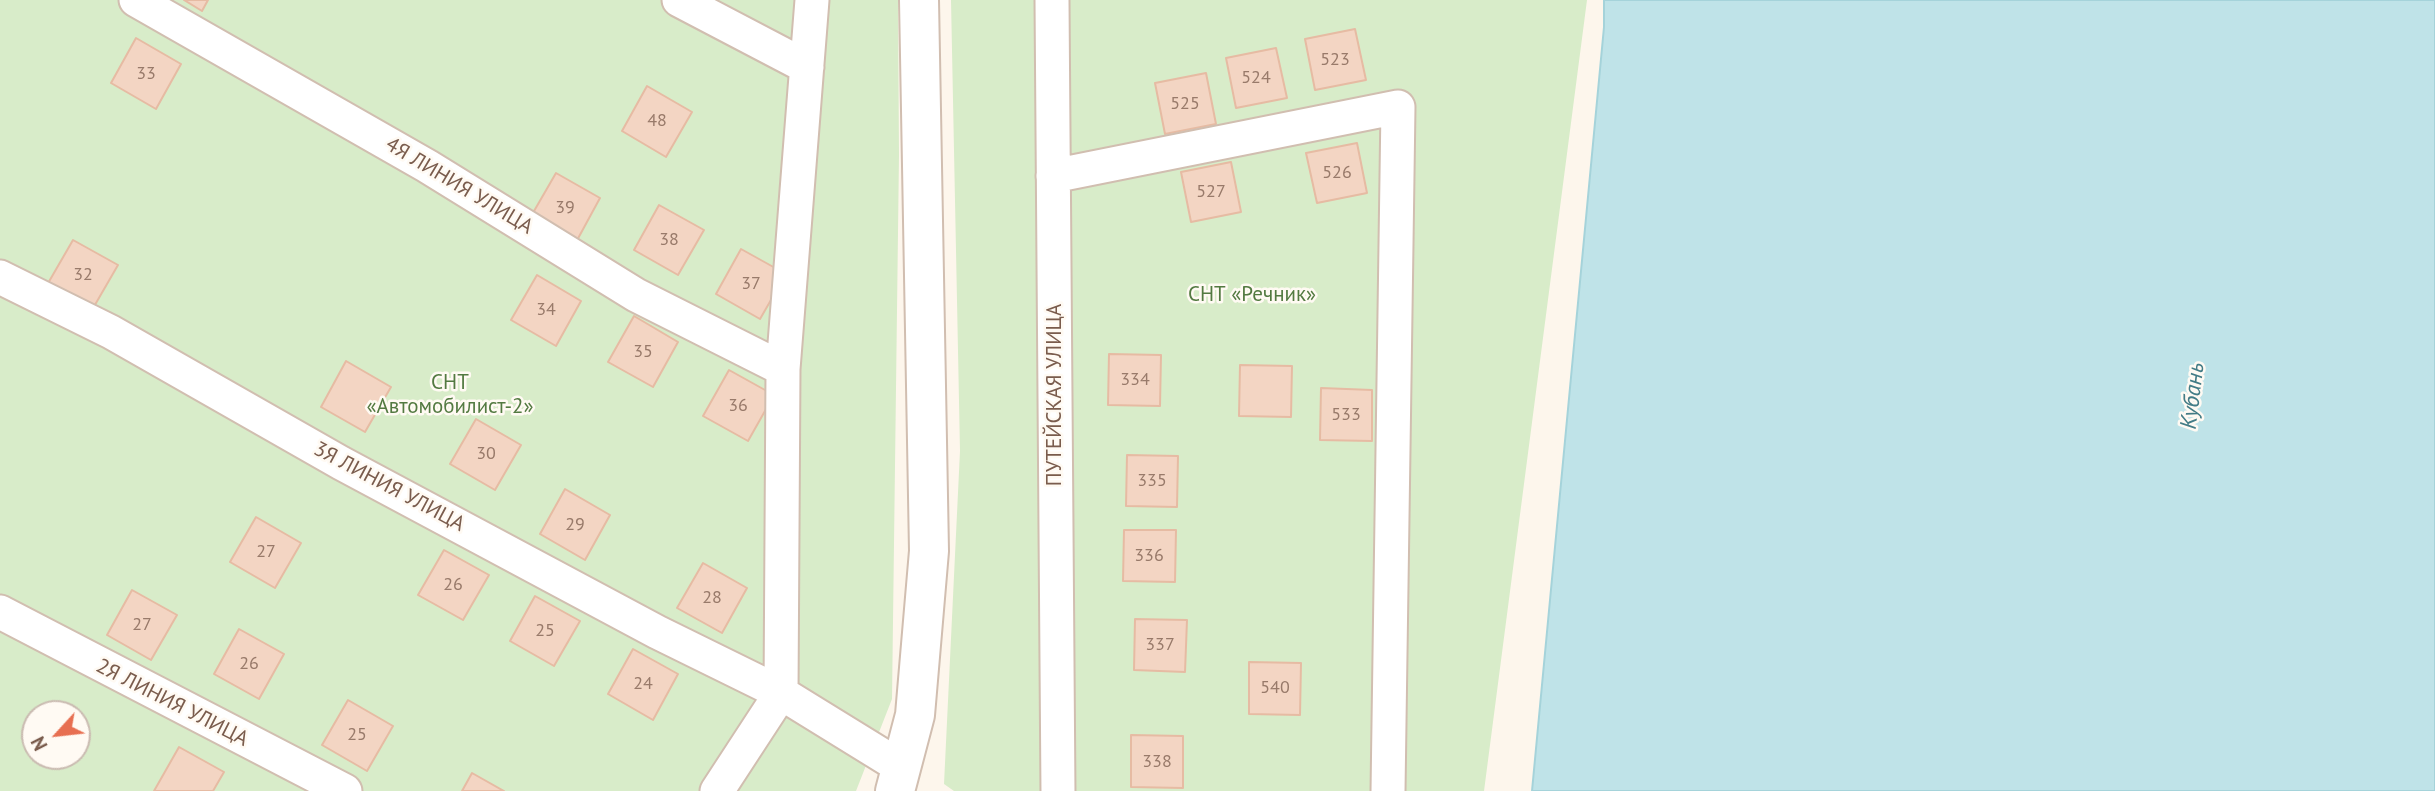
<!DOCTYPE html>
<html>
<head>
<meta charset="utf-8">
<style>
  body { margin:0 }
  #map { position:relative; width:2435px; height:791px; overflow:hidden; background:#fdf6ec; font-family:"PT Sans",sans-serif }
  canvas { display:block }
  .north { position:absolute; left:21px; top:700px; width:70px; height:70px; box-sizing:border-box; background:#fffaf3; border:2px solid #cabbb1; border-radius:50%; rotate:243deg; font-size:19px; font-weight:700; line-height:28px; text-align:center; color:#7a5c4d }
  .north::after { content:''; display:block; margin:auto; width:24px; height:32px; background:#e76f51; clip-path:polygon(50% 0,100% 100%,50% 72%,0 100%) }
</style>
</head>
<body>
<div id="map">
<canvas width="2435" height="791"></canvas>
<div class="north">N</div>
</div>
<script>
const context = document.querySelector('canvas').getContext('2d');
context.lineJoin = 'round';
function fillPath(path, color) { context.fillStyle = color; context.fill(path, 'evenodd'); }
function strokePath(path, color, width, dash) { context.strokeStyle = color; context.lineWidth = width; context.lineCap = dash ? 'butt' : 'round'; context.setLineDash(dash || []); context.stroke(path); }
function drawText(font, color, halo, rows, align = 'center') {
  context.font = font + ' "PT Sans",sans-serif'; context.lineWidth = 5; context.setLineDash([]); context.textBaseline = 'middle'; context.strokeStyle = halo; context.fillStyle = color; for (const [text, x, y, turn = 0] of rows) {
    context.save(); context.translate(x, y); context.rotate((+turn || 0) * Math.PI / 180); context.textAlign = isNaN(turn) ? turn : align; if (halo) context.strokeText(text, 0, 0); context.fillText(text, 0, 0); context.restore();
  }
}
fillPath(new Path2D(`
  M0 0H898L899 155 892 699 856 791H0ZM35 714H77V756H35Z
  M951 0H1587L1484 791H954L944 784 960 451Z`), '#d8ecc9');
const water = new Path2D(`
  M1604 0H2435V791H1532L1604 27Z`);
fillPath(water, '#bfe3e8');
strokePath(water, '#a5d3da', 2);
const building = new Path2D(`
  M184 0H208L202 11Z
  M1355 29 1366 80 1315 90 1305 39Z
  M136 38 181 64 156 109 111 83Z
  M1276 48 1287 98 1236 108 1226 58Z
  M1206 73 1216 124 1165 134 1155 83Z
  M647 86 692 112 666 157 622 131Z
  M1357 143 1367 193 1317 203 1306 153Z
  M1231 162 1241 212 1191 222 1181 172Z
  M556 173 600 198 575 244 530 218Z
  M659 205 704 230 678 275 634 250Z
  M73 240 118 265 92 310 47 285Z
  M741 249 786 274 760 319 716 294Z
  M537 275 581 301 556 346 511 320Z
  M634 316 678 342 653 387 608 362Z
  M1109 354 1161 355 1160 406 1108 405Z
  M346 361 391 387 365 432 321 407Z
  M1240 365 1292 366 1291 417 1239 416Z
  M729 370 774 395 748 441 703 416Z
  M1321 388 1372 390V441L1320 440Z
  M476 419 521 445 495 490 450 464Z
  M1127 455 1178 456 1177 507 1126 506Z
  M565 489 610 515 585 560 540 534Z
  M256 517 301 543 275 588 230 562Z
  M1124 530H1176L1175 582 1123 581Z
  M444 550 489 575 463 620 418 595Z
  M703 563 747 588 722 633 677 608Z
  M132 590 177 615 151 660 107 635Z
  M535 596 580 621 554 666 510 641Z
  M1135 619 1187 620 1185 672 1134 670Z
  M239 629 284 654 259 699 214 674Z
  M633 649 678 674 653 720 608 694Z
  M1249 662 1301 663 1300 715 1249 714Z
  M348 700 393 726 367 771 322 745Z
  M1131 735 1183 736V788L1131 787Z
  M179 747 224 772 213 791H154Z
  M472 773 504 791H462Z`);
fillPath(building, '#f3d5c3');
strokePath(building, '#e6bba3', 2);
const minor = new Path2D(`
  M136 0 427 166 636 295 783 369
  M679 0 807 67
  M1052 0 1058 791
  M1053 176 1398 107 1388 791
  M0 277 111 332 341 463 657 632 781 693 901 767
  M0 612 345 791
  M717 791 781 693 783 369 812 0`);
const tertiary = new Path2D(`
  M895 791 915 715 929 551 919 0`);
strokePath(minor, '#d1beb0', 37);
strokePath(tertiary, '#d1beb0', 42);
strokePath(minor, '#fff', 33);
strokePath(tertiary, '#fff', 38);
drawText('18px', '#987a6a', null, [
  ["523",1335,60],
  ["33",146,74],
  ["524",1256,78],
  ["525",1185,104],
  ["48",657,121],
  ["526",1337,173],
  ["527",1211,192],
  ["39",565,208],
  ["38",669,240],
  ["32",83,275],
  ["37",751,284],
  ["34",546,310],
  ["35",643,352],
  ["334",1135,380],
  ["36",738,406],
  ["533",1346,415],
  ["30",486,454],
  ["335",1152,481],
  ["29",575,525],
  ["27",266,552],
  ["336",1149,556],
  ["26",453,585],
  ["28",712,598],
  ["27",142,625],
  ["25",545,631],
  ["337",1160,645],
  ["26",249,664],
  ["24",643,684],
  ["540",1275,688],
  ["25",357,735],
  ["338",1157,762]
]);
drawText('21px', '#7a5c4d', '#fffaf3', [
  ["4Я ЛИНИЯ УЛИЦА",459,186,31],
  ["ПУТЕЙСКАЯ УЛИЦА",1055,395,-90],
  ["3Я ЛИНИЯ УЛИЦА",389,487,28],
  ["2Я ЛИНИЯ УЛИЦА",172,703,27]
]);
drawText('21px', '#537a41', '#fffaf3', [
  ["СНТ «Речник»",1252,295],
  ["СНТ",450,383],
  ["«Автомобилист-2»",450,407]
]);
drawText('italic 23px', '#437c86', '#fffaf3', [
  ["Кубань",2193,396,-83]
]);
</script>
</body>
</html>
